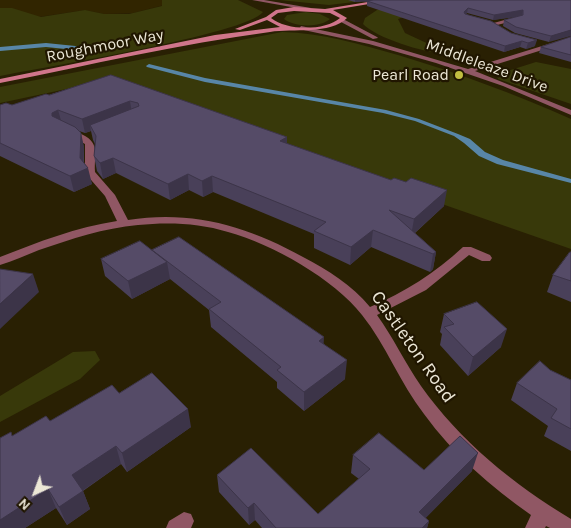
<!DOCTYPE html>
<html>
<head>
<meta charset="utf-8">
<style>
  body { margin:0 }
  #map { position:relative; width:571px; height:528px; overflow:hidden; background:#292003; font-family:Karla,sans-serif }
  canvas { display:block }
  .north { position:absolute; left:10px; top:468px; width:50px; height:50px; -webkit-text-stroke:4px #201600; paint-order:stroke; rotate:223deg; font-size:14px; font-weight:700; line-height:20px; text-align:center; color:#ece7d6 }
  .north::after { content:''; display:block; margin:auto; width:18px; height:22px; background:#ece7d6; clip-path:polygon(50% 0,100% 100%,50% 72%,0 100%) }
</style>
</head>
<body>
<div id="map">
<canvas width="571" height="528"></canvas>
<div class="north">N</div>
</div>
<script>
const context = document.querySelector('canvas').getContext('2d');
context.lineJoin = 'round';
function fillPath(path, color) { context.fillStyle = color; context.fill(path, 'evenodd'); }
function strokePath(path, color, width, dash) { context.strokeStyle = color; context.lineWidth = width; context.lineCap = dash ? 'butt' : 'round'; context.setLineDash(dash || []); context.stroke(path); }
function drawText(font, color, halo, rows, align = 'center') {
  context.font = font + ' Karla,sans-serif'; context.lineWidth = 4.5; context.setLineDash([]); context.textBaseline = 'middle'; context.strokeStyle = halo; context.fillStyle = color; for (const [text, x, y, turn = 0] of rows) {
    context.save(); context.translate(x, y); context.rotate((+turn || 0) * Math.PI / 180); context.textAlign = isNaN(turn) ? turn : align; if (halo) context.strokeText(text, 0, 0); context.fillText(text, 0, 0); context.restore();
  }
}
fillPath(new Path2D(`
  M0 0H162L164 5 133 13 104 14 85 10 38 17 0 8Z`), '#312500');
fillPath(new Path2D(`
  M162 0H238L263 12C247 34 39 68 0 76V8H12L41 17 85 10 104 14H129L162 6Z
  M279 0H371L329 5Z
  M413 0 426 9 398 19 405 33 448 53C429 55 376 38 363 24L365 18 377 10Z
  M306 12 320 14 330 19C320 28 294 27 284 19L287 15Z
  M282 32C322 33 360 44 398 55 458 73 515 94 571 119V249L95 83 0 103V87Z
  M536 62 571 69V104L498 79 497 76 501 73Z
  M95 351 100 360 80 379 0 422V396L73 352Z`), '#38390a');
fillPath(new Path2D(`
  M46 43 95 48 98 50 95 52 46 47 0 51V47Z
  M149 64 205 78 386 110 419 119 458 134 470 139 485 152 503 160 571 179V183L497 164 479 156 464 143 454 136 415 121 383 113 205 82 147 67 146 66Z`), '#5886a7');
fillPath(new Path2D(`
  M252 0H264L311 8 308 10Z
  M519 16 521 19 493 26 490 24Z
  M343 19 377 37 378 38 373 39 341 22Z
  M301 26 373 41 468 69 571 37V41L475 71 571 110V115L503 86 436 63 369 44 299 29Z
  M64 129C70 128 74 131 79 133 101 142 94 153 95 172L115 195 128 220C192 210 247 226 303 257 328 270 352 285 370 307 405 292 435 273 463 247H471L490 255 492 258 490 261H482L469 255 426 290 377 315C393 337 405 363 421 386 460 441 513 484 571 519V528H550L546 526 545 528H525L531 515C491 487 453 454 424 414 400 383 386 345 362 315 334 279 272 244 228 232 199 223 168 222 138 225 104 228 71 239 39 250 26 255 13 261 0 265V257C38 242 77 227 117 221L105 196 85 173V144L64 133Z
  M184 512 191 514 194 521 191 528H166L169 521Z`), '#905764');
fillPath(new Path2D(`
  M380 0H393L333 10 347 18C330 35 293 28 270 32 179 44 90 65 0 83V79L215 35 280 27 267 20 240 30 235 29 266 17 276 10 294 7 325 9ZM294 11 330 13 340 18C325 31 287 31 271 18L278 13Z`), '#d0758b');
fillPath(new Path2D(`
  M348 0H571L549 42 515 33 503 26 504 20 521 16 493 20 467 13 466 14 511 33 535 46 526 49 520 47 504 52 367 6V1H371L355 2Z
  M571 37V62L539 53 541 47Z
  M111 75 287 144 444 206 415 233 436 252 433 269 430 272 371 247 350 265 314 248V234L213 192 203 197 189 190 170 200 116 173 103 179 97 171 94 156 95 144 93 140 91 131 85 133 79 131 84 147V162L92 184 74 192 0 156V105H12L49 95Z
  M152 251 324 344 345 379 304 411 277 388V382L211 327 209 310 170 279 132 299 105 276 101 259Z
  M571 252V302L547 292 553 275Z
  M444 314 501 347 468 376 440 345 442 334 440 332Z
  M550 370 571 380V451L544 436 548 426 511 400 517 383Z
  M119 393 191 427 127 472 121 464 83 491 90 509 67 525 56 508 25 528H0L12 436Z
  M353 455 424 470 472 471 425 518 429 521 427 528H262L255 520 249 525 219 492 217 475 318 514 359 479 351 473Z`), '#494059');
fillPath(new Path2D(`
  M355 0H376L355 2Z
  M468 8 467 13 463 17 464 12Z
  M523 10 522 16 493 20 494 15Z
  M571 30V36L549 42 551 36Z
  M537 40 535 46 526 49 528 43Z
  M522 41 520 47 504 52 505 46Z
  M130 101 132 114 90 125 91 131 85 133 82 119Z
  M58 110 62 124 52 116V113Z
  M81 133 84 147 83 170 88 168 92 184 74 192 70 176 80 158Z
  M287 137V152L280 141Z
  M113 158 116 173 103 179 100 163Z
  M188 174 189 190 170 200 168 184Z
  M212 176 213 192 203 197 202 181Z
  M447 190 444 206 411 236 414 219Z
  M373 230 371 247 350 265 351 247Z
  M436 252 433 269 430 272 433 254Z
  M167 262 170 279 132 299 128 281Z
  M33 274 39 292 0 329V304Z
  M507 329 501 347 468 376 473 357Z
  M324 337 323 355 319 341Z
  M347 360 345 379 304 411V392Z
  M188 409 191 427 127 472 122 453Z
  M116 446 121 464 79 493 72 475Z
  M478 453 472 471 416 528 419 512Z
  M48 489 56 508 25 528H0V520Z
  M83 491 90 509 67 525 59 507Z
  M254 503 255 520 249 525 248 508Z
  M429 521 427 528H422Z`), '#3c3448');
const building = new Path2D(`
  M374 0H571V30L551 36 516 27 504 20 523 15V10L494 15 468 8 464 12 465 14 491 21 511 33 537 40 528 43 522 41 505 46 367 1Z
  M571 37V55L541 47Z
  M111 75 287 137 280 141 337 161 391 180 394 178 406 182 411 178 447 190 414 219 389 210 436 252 433 254 373 230 351 247 314 231 326 222 212 176 202 181 188 174 168 184 113 158 100 163 94 156 96 136 90 125 139 106 138 103 130 101 82 119 58 110 52 113V116L75 127 81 133 80 158 88 168 70 176 0 143V105L6 103 12 105 46 94 49 95Z
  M179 237 324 337 319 341 347 360 304 392 277 370 281 367 209 309 221 302 152 250Z
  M140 241 167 262 128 281 101 259Z
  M570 252H571V281L553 275Z
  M0 269 33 274 0 304Z
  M477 302 507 329 473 357 444 327 454 324 444 314Z
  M540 361 550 370 571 380V429L551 418 557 409 517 383Z
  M152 373 188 409 122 453 116 446 72 475 83 491 59 507 48 489 0 520V438L11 432 12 436 46 416 50 421 112 385 119 393Z
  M379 433 424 470 460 436 478 453 419 512 429 521 422 528H276L254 503 248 508 217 475 251 448 318 514 370 469 353 455Z`);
fillPath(building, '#554b67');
strokePath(building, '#3c3448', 1);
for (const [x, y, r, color] of [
  [459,75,5,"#c1be40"]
]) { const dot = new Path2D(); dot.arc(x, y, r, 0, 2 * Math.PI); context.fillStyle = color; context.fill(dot); strokePath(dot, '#201600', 2); }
drawText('16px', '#ece7d6', '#201600', [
  ["Roughmoor Way",105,46,-11],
  ["Middleleaze Drive",487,66,20]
]);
drawText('16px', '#ece7d6', '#201600', [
  ["Pearl Road",449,75]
], 'right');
drawText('19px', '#ece7d6', '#201600', [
  ["Castleton Road",413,347,55]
]);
</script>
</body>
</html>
